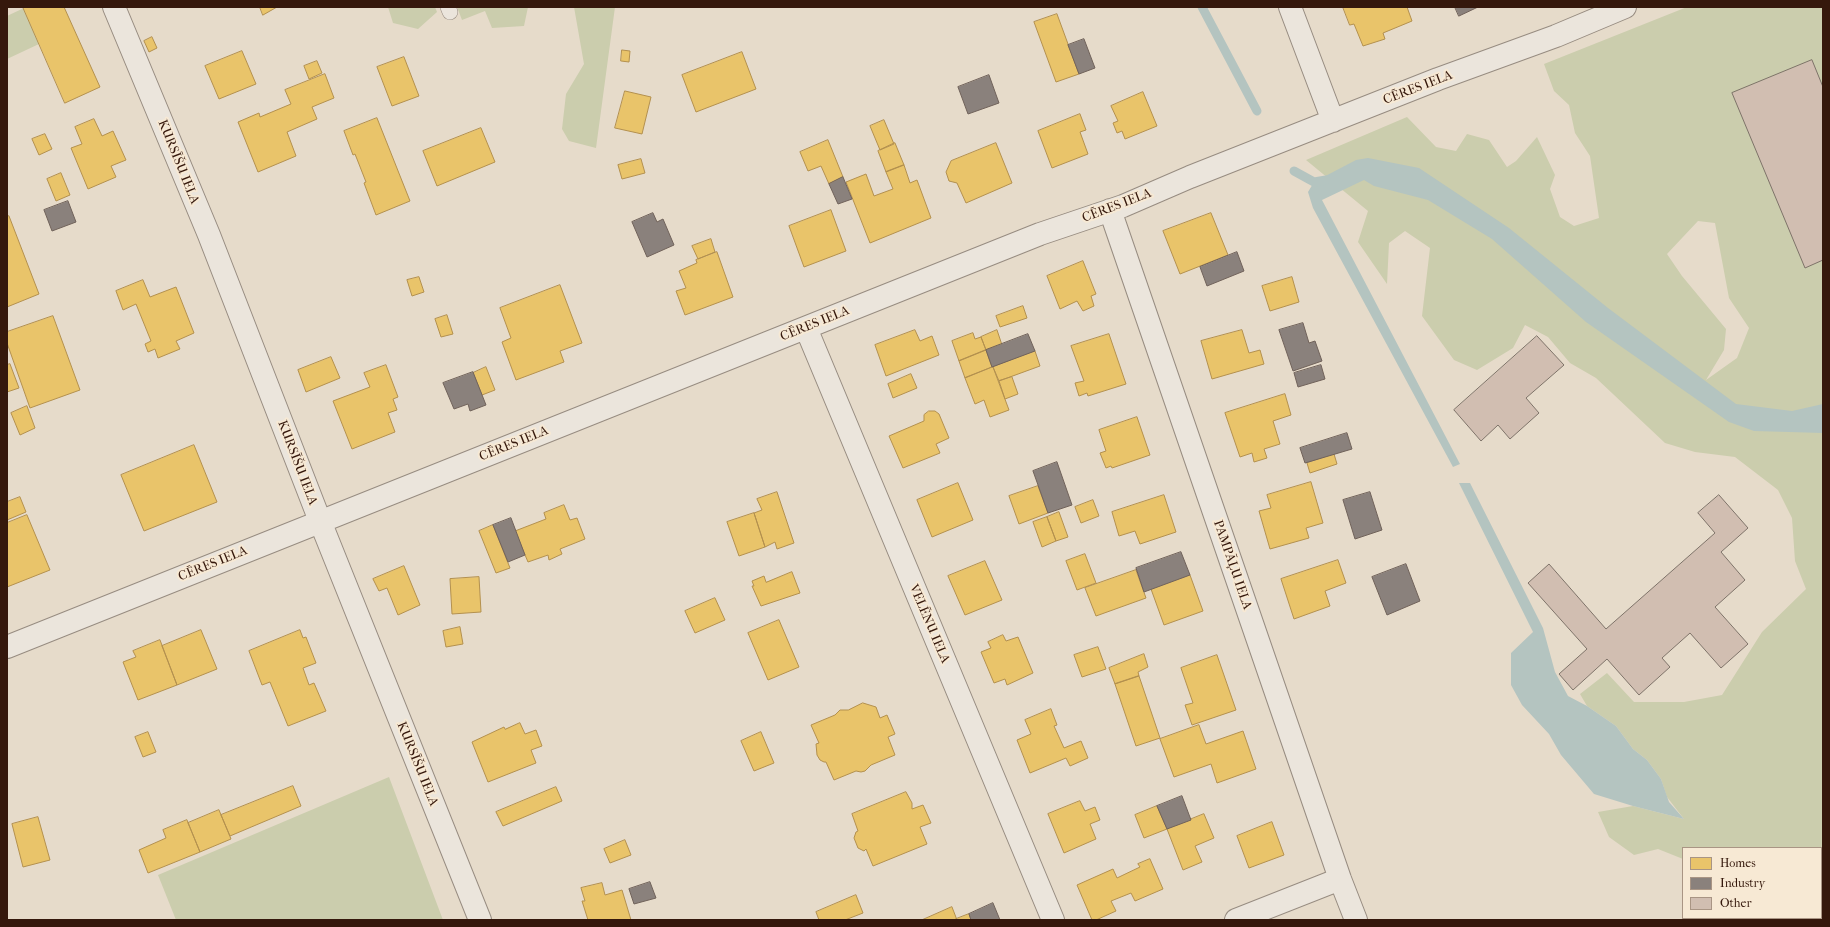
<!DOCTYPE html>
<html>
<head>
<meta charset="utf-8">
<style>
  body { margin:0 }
  #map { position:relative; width:1830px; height:927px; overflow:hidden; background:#e6dbca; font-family:"IM FELL French Canon",serif }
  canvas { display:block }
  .frame { position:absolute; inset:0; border:8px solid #35180c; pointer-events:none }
  .legend { position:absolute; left:1682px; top:847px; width:140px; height:72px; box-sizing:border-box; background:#f7e9d4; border:1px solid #a99584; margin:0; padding:5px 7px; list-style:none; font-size:12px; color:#35180c }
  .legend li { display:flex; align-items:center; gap:8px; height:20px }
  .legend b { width:20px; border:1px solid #a99584 }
</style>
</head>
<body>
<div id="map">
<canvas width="1830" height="927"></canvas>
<div class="frame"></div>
<ul class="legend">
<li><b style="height:11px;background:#e9c46a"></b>Homes</li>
<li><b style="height:11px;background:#8a817c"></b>Industry</li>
<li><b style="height:11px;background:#d1beb1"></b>Other</li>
</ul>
</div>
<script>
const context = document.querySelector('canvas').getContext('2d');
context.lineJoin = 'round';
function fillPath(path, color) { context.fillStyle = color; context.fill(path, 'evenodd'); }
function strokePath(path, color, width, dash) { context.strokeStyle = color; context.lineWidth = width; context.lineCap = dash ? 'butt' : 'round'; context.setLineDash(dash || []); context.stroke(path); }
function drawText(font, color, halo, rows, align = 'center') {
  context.font = font + ' "IM FELL French Canon",serif'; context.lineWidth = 4; context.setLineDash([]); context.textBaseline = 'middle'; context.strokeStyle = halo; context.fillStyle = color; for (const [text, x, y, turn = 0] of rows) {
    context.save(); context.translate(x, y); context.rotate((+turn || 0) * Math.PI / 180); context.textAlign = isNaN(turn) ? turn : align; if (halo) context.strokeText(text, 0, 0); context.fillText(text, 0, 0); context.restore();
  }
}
fillPath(new Path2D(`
  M388 7H435L437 12 418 29 393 23Z
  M457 7H528L524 26 492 28 485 11 462 20Z
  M574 7H615L596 148 569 141 562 129 566 94 584 64Z
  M1687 7H1823V920H1710L1713 918H1821V848H1683V859L1658 849 1634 855 1609 837 1598 812 1633 806 1684 819 1667 797 1661 779 1647 760 1633 749 1616 726 1587 706 1580 694 1607 673 1634 702H1684L1722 695 1762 632 1806 589 1795 561 1792 518 1778 490 1735 457 1695 452 1665 443 1596 378 1570 363 1548 337 1525 325 1513 348 1477 370 1454 360 1422 316 1430 248 1405 231 1389 243 1387 284 1358 242 1368 211 1306 160 1407 117 1436 147 1456 151 1467 134 1489 140 1507 167 1516 161 1537 137 1555 175 1550 189 1560 217 1574 226 1599 218 1590 156 1575 133 1569 105 1554 91 1544 64ZM1698 221 1715 223 1729 298 1749 328 1737 358 1706 380 1724 350 1726 329 1682 276 1667 254Z
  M24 8 39 44 7 59V16Z
  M389 777 443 920H176L158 875Z`), '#cbcdad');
fillPath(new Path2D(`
  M1368 158 1419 168 1509 228 1608 308 1736 404 1792 411 1823 404V433L1754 431 1729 422 1586 322 1492 239 1428 200 1374 186 1364 180 1322 200 1460 464 1453 467 1313 208 1308 192 1314 182 1356 160Z
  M1459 483H1470L1543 628 1555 672 1568 696 1587 706 1616 726 1633 749 1647 760 1661 779 1669 802 1684 819 1633 806 1594 794 1561 755 1549 734 1522 705 1511 685V653L1533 632Z
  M1745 918H1804L1806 920H1747Z`), '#b4c4c0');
const homes = new Path2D(`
  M23 7H64L100 87 65 103Z
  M260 7H277L263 15Z
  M1343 7H1407L1412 21 1383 33 1385 39 1363 46 1354 24 1350 25Z
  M1057 14 1079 74 1056 82 1034 22Z
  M152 37 157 48 149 52 144 41Z
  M622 50 630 51 629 62 621 61Z
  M242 51 256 84 219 99 205 66Z
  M742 52 756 89 696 112 682 75Z
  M404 57 419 96 392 106 377 67Z
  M317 61 322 73 309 79 304 66Z
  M325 74 334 98 312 107 317 119 287 132 296 156 258 172 238 122 259 113 260 117 291 104 285 90Z
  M625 91 651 97 642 134 615 128Z
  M1143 92 1157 126 1125 139 1122 131 1117 133 1113 123 1118 121 1111 106Z
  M1080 114 1086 130 1080 132 1088 154 1052 168 1038 131Z
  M377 118 410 201 376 215 364 183 366 182 355 154 353 155 344 131Z
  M94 119 102 136 113 131 126 160 111 166 116 177 88 189 71 148 82 144 75 127Z
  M884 120 894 144 880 150 870 126Z
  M481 128 495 162 437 186 423 151Z
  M45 134 52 149 39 155 32 139Z
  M828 140 843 177 829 184 821 166 808 171 800 152Z
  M895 143 904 165 886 172 878 151Z
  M996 143 1012 183 966 203 957 183 949 181 946 172 951 161Z
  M641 159 645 173 622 179 618 165Z
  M904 165 910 183 917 180 931 218 870 243 846 182 866 174 874 196 893 189 886 172Z
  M61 173 70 195 56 201 47 179Z
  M831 210 846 251 804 267 789 226Z
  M1211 213 1228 255 1180 274 1163 231Z
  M9 216 39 294 7 307V217Z
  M711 239 715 252 698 259 692 246Z
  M717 252 733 297 685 315 676 291 686 288 679 271 697 263 696 260Z
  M1083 261 1096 294 1091 296 1094 306 1083 311 1077 301 1060 309 1047 276Z
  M419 277 424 292 412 296 407 280Z
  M1292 277 1299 302 1270 311 1262 286Z
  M143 280 150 297 176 287 194 333 176 341 180 349 158 358 155 349 148 352 145 344 151 341 136 304 123 310 116 291Z
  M560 285 582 343 560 351 564 362 516 380 502 342 511 338 500 308Z
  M1023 306 1027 318 1000 327 996 316Z
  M447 315 453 334 441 337 435 319Z
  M53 316 80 390 30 408 7 343V332Z
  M915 330 920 341 932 336 939 355 886 376 875 345Z
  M997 330 1002 345 986 350 981 337Z
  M1242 330 1249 353 1260 350 1264 364 1212 379 1201 341Z
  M973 333 975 339 981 337 986 350 959 361 952 341Z
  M1109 334 1126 384 1088 396 1087 393 1079 396 1075 383 1084 381 1071 346Z
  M986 350 992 367 965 378 959 361Z
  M1035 351 1040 366 999 381 993 367Z
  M331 357 340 378 306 392 298 370Z
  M10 364 19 388 7 392V365Z
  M386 365 398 397 393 399 397 410 388 413 395 432 352 449 333 401 370 387 364 373Z
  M486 367 495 390 482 395 473 373Z
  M993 367 1009 410 990 417 984 400 975 404 965 378Z
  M911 374 917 388 893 398 888 384Z
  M1012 377 1018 394 1005 399 999 381Z
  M1285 394 1291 415 1273 421 1280 444 1264 449 1267 458 1254 462 1252 453 1240 457 1225 413Z
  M27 406 35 428 20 435 11 413Z
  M929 411H935L939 414 949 438 936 444 940 453 903 468 889 436 924 421V415Z
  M1137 417 1150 455 1112 468 1111 466 1106 468 1100 453 1106 451 1099 430Z
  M194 445 217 502 144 531 121 475Z
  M1334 454 1337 464 1310 473 1307 463Z
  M1311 482 1323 523 1306 528 1309 538 1270 549 1259 511 1271 508 1267 495Z
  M958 483 973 520 932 537 917 500Z
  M1038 486 1048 513 1019 524 1009 496Z
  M777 492 794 543 777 549 775 542 765 547 754 513 762 510 757 499Z
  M1164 495 1176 532 1140 544 1135 531 1119 536 1112 512Z
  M20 497 26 512 7 520V502Z
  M1093 500 1099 516 1081 523 1075 507Z
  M564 505 570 520 577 518 585 539 560 549 562 554 549 560 548 555 528 562 515 531 546 519 544 513Z
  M1059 512 1068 537 1056 541 1047 517Z
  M754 513 765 547 739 556 727 522Z
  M27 515 50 570 7 587V523Z
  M1047 517 1056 541 1042 547 1033 522Z
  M493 525 510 568 496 573 479 531Z
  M1085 554 1096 583 1077 590 1066 561Z
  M1338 560 1346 583 1325 591 1330 606 1294 619 1281 579Z
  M985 561 1002 600 965 615 948 576Z
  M404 566 420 605 398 615 387 588 379 591 373 579Z
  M1136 570 1146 598 1096 616 1085 588Z
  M792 572 800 593 761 606 752 586H754L752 581 764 576 766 582Z
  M1190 575 1203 611 1164 625 1151 589Z
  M479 577 481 612 452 614 450 579Z
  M715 598 725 620 695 633 685 611Z
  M779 620 799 667 768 680 748 633Z
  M460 627 463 644 446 647 443 631Z
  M201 630 217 669 177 685 162 646Z
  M300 630 303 638 306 637 316 663 303 668 309 685 314 683 326 711 288 726 270 682 262 685 249 651Z
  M1003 635 1006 641 1018 637 1033 673 1007 685 1005 679 994 683 981 652 991 648 988 642Z
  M160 640 177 685 138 700 123 662 136 657 133 651Z
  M1098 647 1106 669 1082 677 1074 655Z
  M1144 654 1148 667 1138 672 1139 676 1115 684 1109 668Z
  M1217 655 1236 710 1192 725 1185 705 1193 703 1181 668Z
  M1139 676 1160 738 1136 746 1115 684Z
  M863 703 876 707 880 718 887 715 895 734 888 737 895 755 871 765 865 771 861 772 856 771 834 780 826 762H824L820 760 817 755 816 744 819 743 811 725 835 715 840 710H848Z
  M1051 709 1057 725 1054 726 1064 748 1081 741 1088 758 1070 766 1066 758 1030 773 1017 740 1031 734 1025 720Z
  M520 723 525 734 536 730 542 746 531 750 536 763 488 782 472 742 504 727 505 729Z
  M1199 725 1206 744 1243 731 1256 769 1217 783 1211 764 1174 777 1160 739Z
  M148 732 156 752 143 757 135 737Z
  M761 732 774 763 754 771 741 741Z
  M293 786 301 806 230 836 221 815Z
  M556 787 562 801 503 826 496 812Z
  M906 792 912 803V809L923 805 931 823 920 827 927 844 873 866 866 849 864 851 858 848 854 838 856 832 858 831 852 814Z
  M1080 801 1085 811 1095 807 1100 820 1090 824 1096 839 1064 853 1048 814Z
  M1157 806 1167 829 1144 838 1135 815Z
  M219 810 231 839 200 852 188 823Z
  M1204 814 1214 838 1195 846 1202 862 1183 870 1167 829Z
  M38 817 50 860 23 867 12 824Z
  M187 820 200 852 148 873 139 850 166 838 163 830Z
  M1272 822 1284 855 1249 868 1237 836Z
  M625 840 631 855 610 863 604 849Z
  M1150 859 1163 889 1135 901 1131 893 1111 901 1116 911 1096 920H1092L1077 885 1113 869 1117 878 1140 867 1138 864Z
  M602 883 605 895 622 890 631 920H588L582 901H585L581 888Z
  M856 895 863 913 845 920H819L816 912Z
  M952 907 957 920H922Z
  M969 914 971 920H957L956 919Z`);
fillPath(homes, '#e9c46a');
strokePath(homes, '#b3904e', 1);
const industry = new Path2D(`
  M1455 7H1478L1459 16Z
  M1084 39 1095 68 1079 74 1068 45Z
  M989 75 999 103 968 114 958 87Z
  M843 177 852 199 838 204 829 184Z
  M68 201 76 222 52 231 44 210Z
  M653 213 657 222 663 219 674 245 647 257 632 222Z
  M1237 252 1244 271 1207 286 1200 267Z
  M1303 323 1309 343 1315 341 1322 361 1293 371 1279 330Z
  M1028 334 1035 351 992 367 986 350Z
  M1321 365 1325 379 1298 387 1294 373Z
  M473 372 486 405 470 411 468 404 454 409 443 383Z
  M1347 433 1352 449 1305 463 1300 448Z
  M1057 462 1072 505 1048 513 1033 471Z
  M1370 492 1382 530 1355 539 1343 500Z
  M511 518 525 555 508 562 493 525Z
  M1181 552 1190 575 1144 592 1136 568Z
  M1406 564 1420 601 1387 615 1372 577Z
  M1182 796 1191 820 1167 829 1157 806Z
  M650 882 656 898 634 904 629 889Z
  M993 903 1000 920H971L969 914Z`);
fillPath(industry, '#8a817c');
strokePath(industry, '#70625a', 1);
strokePath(new Path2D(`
  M1202 7 1257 111
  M1294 171 1314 182 1326 180`), '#b4c4c0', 9);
const building = new Path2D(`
  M1812 60 1823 87V260L1805 268 1732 93Z
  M1537 336 1564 365 1526 398 1539 413 1510 439 1498 425 1481 441 1454 410Z
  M1719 495 1748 528 1721 552 1745 580 1715 607 1748 644 1721 668 1690 633 1662 658 1670 667 1639 695 1607 659 1573 690 1559 674 1587 649 1528 583 1549 564 1606 629 1715 533 1698 513Z`);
fillPath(building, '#d1beb1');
strokePath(building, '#7e7369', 1);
const lane = new Path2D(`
  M448 7 450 12`);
const street = new Path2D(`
  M114 7 209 235 320 521 480 920
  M1290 7 1333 121
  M1110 210 1340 879 1356 920
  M806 328 1053 920
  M7 647 1040 234 1123 206 1190 177 1438 79 1556 36 1625 7
  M1236 920 1340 879`);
strokePath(lane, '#978c81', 16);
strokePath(street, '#978c81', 24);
strokePath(lane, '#ebe5dc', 15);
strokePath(street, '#ebe5dc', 22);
drawText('13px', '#35180c', '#f7e9d4', [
  ["CĒRES IELA",1418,88,-21],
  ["KURSĪŠU IELA",178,162,68],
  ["CĒRES IELA",1117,206,-21],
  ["CĒRES IELA",815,324,-22],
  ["CĒRES IELA",514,444,-22],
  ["KURSĪŠU IELA",297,463,69],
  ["CĒRES IELA",213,564,-22],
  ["PAMPĀĻU IELA",1232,565,71],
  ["VELĒNU IELA",929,624,67],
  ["KURSĪŠU IELA",417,764,68]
]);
</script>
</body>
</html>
